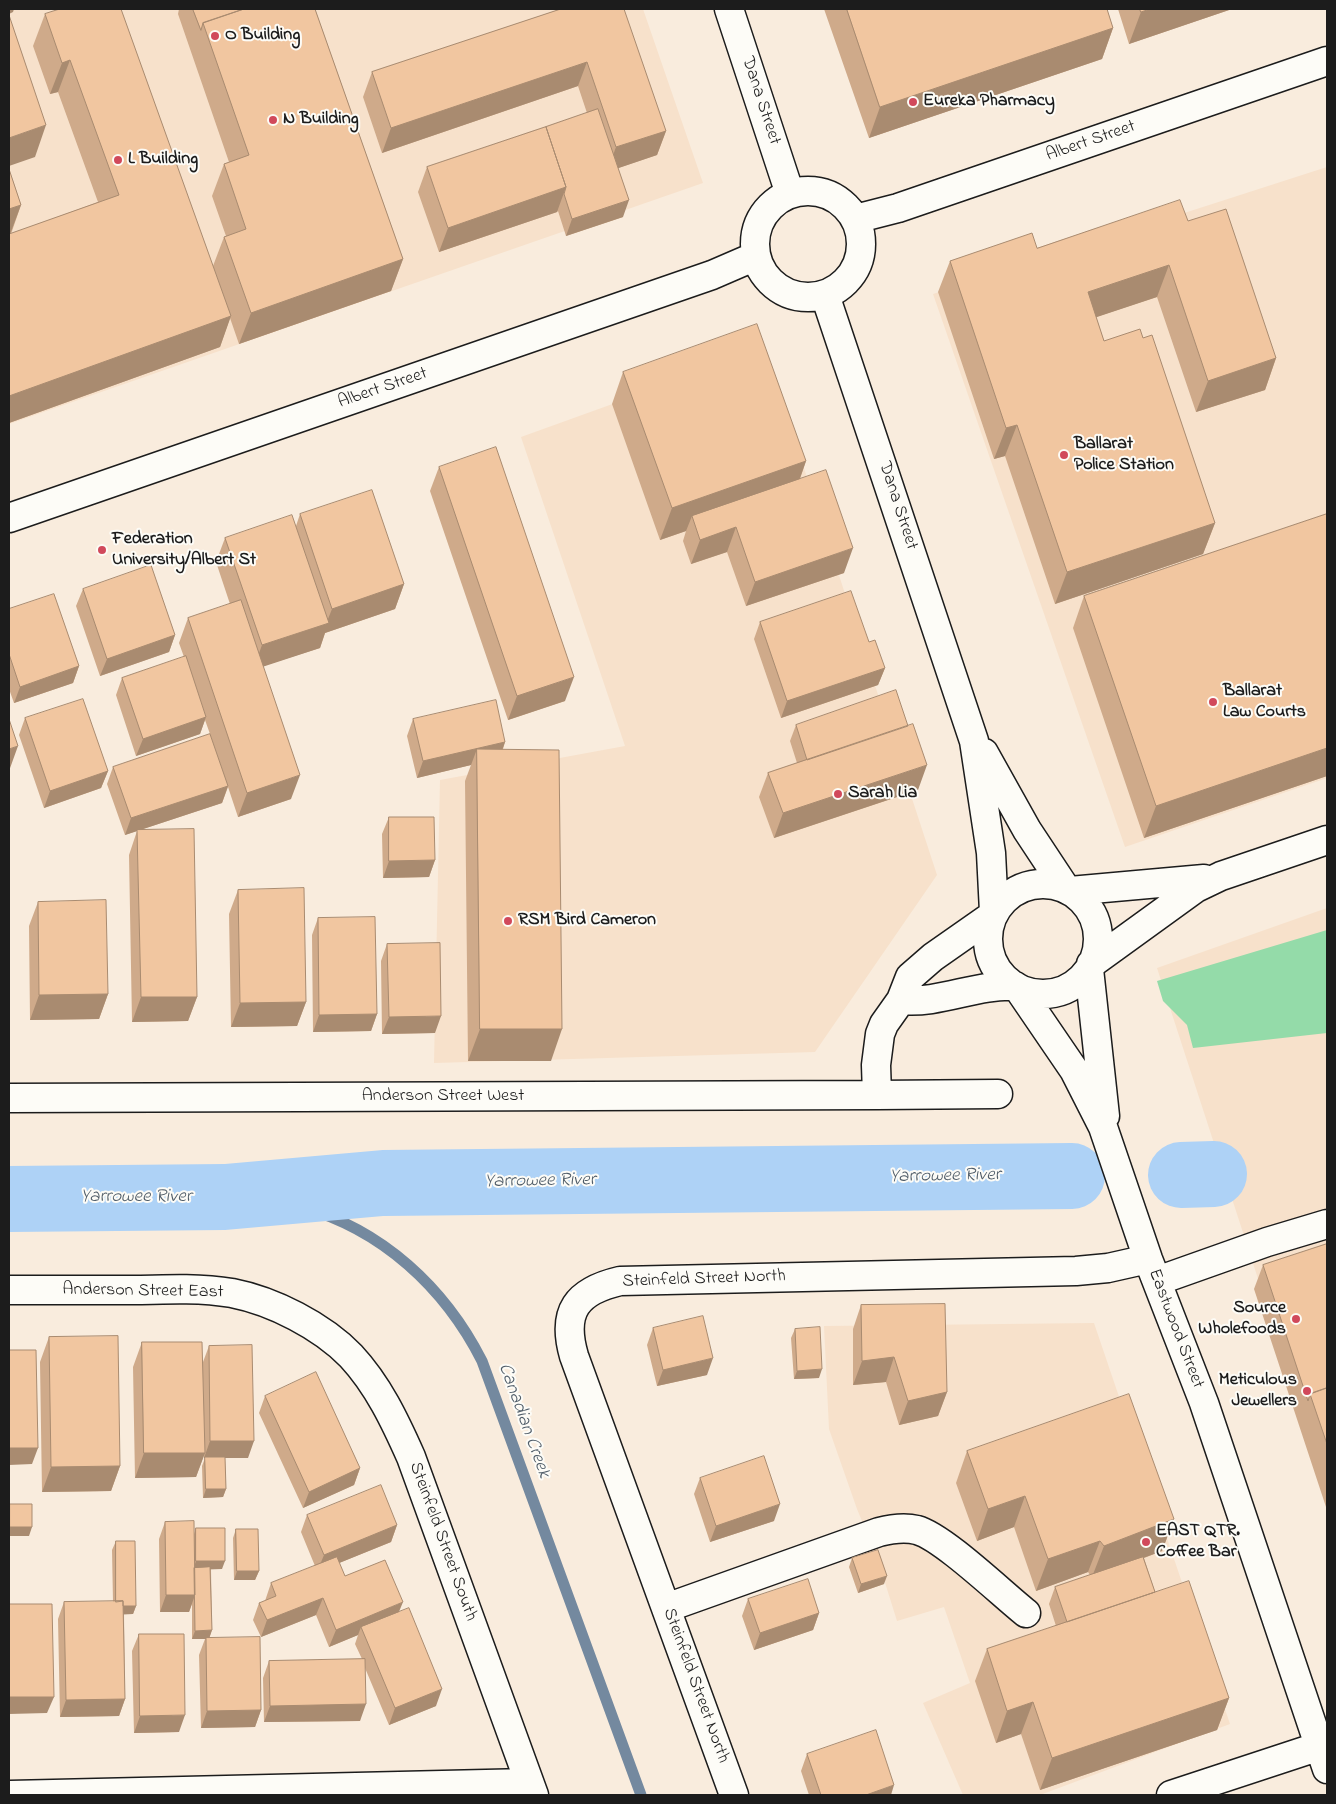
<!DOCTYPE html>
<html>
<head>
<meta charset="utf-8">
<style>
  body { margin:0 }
  #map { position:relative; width:1336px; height:1804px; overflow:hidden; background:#f9ecdd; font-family:"Indie Flower",sans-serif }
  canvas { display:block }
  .frame { position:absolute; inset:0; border:10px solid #1c1c1c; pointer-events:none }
</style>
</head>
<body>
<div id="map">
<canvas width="1336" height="1804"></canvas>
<div class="frame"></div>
</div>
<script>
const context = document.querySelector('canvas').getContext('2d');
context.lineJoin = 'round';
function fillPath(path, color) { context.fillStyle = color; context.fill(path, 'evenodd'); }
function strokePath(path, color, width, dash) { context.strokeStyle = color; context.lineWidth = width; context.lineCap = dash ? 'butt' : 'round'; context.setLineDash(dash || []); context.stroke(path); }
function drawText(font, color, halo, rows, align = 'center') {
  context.font = font + ' "Indie Flower",sans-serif'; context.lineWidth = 4; context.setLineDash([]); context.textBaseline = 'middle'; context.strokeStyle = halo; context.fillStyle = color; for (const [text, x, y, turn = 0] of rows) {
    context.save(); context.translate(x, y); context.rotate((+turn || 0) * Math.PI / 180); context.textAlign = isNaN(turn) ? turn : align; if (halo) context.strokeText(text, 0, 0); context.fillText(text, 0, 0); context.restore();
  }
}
fillPath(new Path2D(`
  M9 9H643L703 183 9 424Z
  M1327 167V778L1125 847 933 294Z
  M765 349 937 875 815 1052 434 1063 440 780 625 746 521 437Z
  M1327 908V1491L1157 968Z
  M1094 1323 1230 1724 1040 1795H963L923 1703 970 1683 944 1607 897 1621 877 1557 857 1509 829 1429 824 1326Z`), '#f7e1cb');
fillPath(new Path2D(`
  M1327 930V1033L1193 1048 1187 1025 1163 1001 1157 981Z`), '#94dba9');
strokePath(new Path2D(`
  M225 1197C251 1199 277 1200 301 1207 382 1229 445 1288 482 1361L641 1795`), '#74899f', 11);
strokePath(new Path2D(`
  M1181 1175 1214 1174
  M9 1199 225 1197 383 1183 1072 1176`), '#aed2f6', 66);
const minor = new Path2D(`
  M729 9 790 194
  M755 244a53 53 0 1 1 106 0a53 53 0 1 1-106 0Z
  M855 219 898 208 1327 61
  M825 295 974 741 991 853 994 912
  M9 518 712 275 756 256
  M984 753 1027 830 1066 889
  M988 939a55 55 0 1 1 110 0a55 55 0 1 1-110 0Z
  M1070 891 1204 879
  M1091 964 1196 888 1221 876 1327 840
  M1089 969 1105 1116
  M1018 988 1074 1070 1103 1127 1148 1259 1204 1403 1327 1769
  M901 1000C940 1004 976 984 1015 986
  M877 1095 998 1094
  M9 1098 877 1095 876 1065 880 1034 884 1024 901 1000 910 977 933 957 993 915
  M1157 1281 1267 1242 1327 1224
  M9 1290C53 1290 97 1290 141 1290 171 1289 202 1288 232 1293 273 1301 322 1326 351 1356 378 1385 395 1421 411 1457L534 1795
  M666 1608 879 1532C891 1529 904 1527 917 1530 943 1537 1002 1594 1026 1613
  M10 1795 529 1783
  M734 1795 574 1356C561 1311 577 1291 620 1281L1076 1271 1108 1268 1148 1259
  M1171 1795 1320 1746`);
strokePath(minor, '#1c1c1c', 31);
strokePath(minor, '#fdfcf7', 28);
fillPath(new Path2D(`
  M179 9H315L403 259 391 291 239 344 230 318 220 347 9 423V169L21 205 11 234 98 202 58 92 50 94 33 46 45 14 213 266 224 237 226 236 212 196 224 164 229 162 178 14Z
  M561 9 666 131 657 155 618 168 623 217 566 236 558 211 557 212 439 252 418 192 427 167 587 113 578 86 382 153 363 97 372 72Z
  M824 9H1107L1113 28 1102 59 869 138Z
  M1118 9H1232L1129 44Z
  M1188 221 1276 358 1265 390 1196 412 1157 297 1096 317 1104 341 1215 523 1203 554 1055 604 1005 456 994 459 938 292 950 261 1037 248Z
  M623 372 806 461 800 479 844 573 746 606 727 552 691 564 683 541 686 531 660 540 612 404Z
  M439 467 565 701 508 720 430 491Z
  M300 514 404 584 395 609 325 633 320 648 263 666 291 799 238 817 228 787 222 803 140 830 197 997 188 1021 132 1022 129 855 137 831 125 835 107 784 113 767 210 734 205 720 200 734 136 756 116 695 122 678 184 657 179 643 188 618 230 604 216 562 225 538 296 526Z
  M1327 514V776L1144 838 1073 628 1084 596Z
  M83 589 175 635 169 652 100 676 76 606Z
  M9 609 79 666 73 683 14 703 9 689Z
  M760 622 869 642 885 668 878 685 781 718 754 639Z
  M25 718 108 771 101 788 44 808 19 735Z
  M413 719 505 742 503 749 551 1061H468L465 781 471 765 417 778 407 736Z
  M796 725 918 790 774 838 759 797 768 773 797 763 790 741Z
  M389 817 435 860 429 877 383 878 382 834Z
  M238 890 306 1002 297 1026 231 1027 229 914Z
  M38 902 108 994 99 1019 30 1020 29 926Z
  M318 918 377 1014 371 1031 313 1032 312 935Z
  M387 944 435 1033 382 1034 381 961Z
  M1327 1244V1510L1254 1289 1263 1265Z
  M861 1305 947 1392 938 1416 899 1425 886 1382 853 1385V1329Z
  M653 1328 707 1375 657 1386 647 1345Z
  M795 1329 819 1378 794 1379 791 1338Z
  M49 1337 120 1466 111 1491 42 1492 40 1362Z
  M142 1342 203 1362 209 1346 248 1458H225L226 1489 223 1497 203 1498 202 1466 205 1458H204V1455L196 1477 135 1478 133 1367Z
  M265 1396 360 1468 354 1485 303 1508 259 1413Z
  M967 1451 1174 1519 1162 1551 1144 1558 1155 1592 1229 1698 1217 1730 1040 1790 1021 1734 996 1743 975 1681 987 1649 1056 1626 1049 1604 1055 1587 1090 1575 1088 1572 1036 1591 1014 1527 977 1541 956 1483Z
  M700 1478 774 1521 710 1542 694 1494Z
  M10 1504 29 1536H9V1508Z
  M307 1515 397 1525 391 1542 339 1563 345 1576 399 1612 436 1706 389 1725 365 1668 360 1721 264 1722 263 1678 269 1661 362 1659 355 1644 358 1635 329 1647 316 1615 261 1637 253 1620 259 1603 265 1601 271 1583 315 1566 301 1532Z
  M165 1522 194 1534 196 1528 222 1569H211L212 1630 209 1638 261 1710 255 1727 201 1728 199 1655 205 1639H192V1604L189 1612H160L159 1539Z
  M236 1529 259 1571 255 1580H234L233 1538Z
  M116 1541 136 1606 133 1614H124L125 1699 119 1716 60 1717 58 1619 64 1602H113L112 1550Z
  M852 1558 884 1584 858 1593 849 1567Z
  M748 1599 819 1613 813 1630 754 1650 742 1616Z
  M139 1634 179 1732 134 1733 132 1651Z
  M807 1754 891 1795H809L801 1771Z`), '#cfaa8a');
fillPath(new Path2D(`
  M9 9H14L13 12 9 14Z
  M1150 9H1232L1129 44 1141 12Z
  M1113 28 1102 59 869 138 880 107Z
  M70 60 58 92 50 94 62 63Z
  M587 62 578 86 382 153 391 128Z
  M46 125 35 157 9 166V138Z
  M666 131 657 155 607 172 616 147Z
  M566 187 557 212 439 252 448 228Z
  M629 200 623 217 566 236 572 219Z
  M21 205 9 237V209Z
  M403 259 391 291 239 344 251 313Z
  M1169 265 1157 297 1076 324 1088 292Z
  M231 316 220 347 9 423V396Z
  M1276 358 1265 390 1196 412 1208 381Z
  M1017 425 1005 456 994 459 1006 428Z
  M806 461 795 492 692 516 686 531 660 540 672 508Z
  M1215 523 1203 554 1055 604 1067 572Z
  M736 527 727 552 691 564 700 540Z
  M853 548 844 573 746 606 755 582Z
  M404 584 395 609 325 633 320 648 253 670 262 645 326 624 332 609Z
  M175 635 169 652 100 676 107 659Z
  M79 666 73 683 14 703 20 687Z
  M885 668 878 685 781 718 787 701Z
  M574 677 565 701 508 720 517 696Z
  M206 717 200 734 136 756 143 739Z
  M505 742 499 759 477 749 471 765 417 778 423 761Z
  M18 746 9 771V749Z
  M1327 748V776L1144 838 1156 806Z
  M927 765 918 790 774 838 783 813Z
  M108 771 101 788 44 808 50 791Z
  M300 775 291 799 238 817 247 793Z
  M228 786 222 803 125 835 131 818Z
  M435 860 429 877 383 878 389 861Z
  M108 994 99 1019 30 1020 39 995Z
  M141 997H197L188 1021 132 1022Z
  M306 1002 297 1026 231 1027 240 1003Z
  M377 1014 371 1031 313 1032 319 1015Z
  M441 1016 435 1033 382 1034 389 1017Z
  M480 1029H562L551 1061H468Z
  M894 1357 886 1382 853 1385 862 1361Z
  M713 1358 707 1375 657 1386 663 1370Z
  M822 1369 819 1378 794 1379 797 1371Z
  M947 1392 938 1416 899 1425 908 1401Z
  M210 1441H254L248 1458H204Z
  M9 1448H38L32 1464 9 1465Z
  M144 1453H205L196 1477 135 1478Z
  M120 1466 111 1491 42 1492 51 1467Z
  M360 1468 354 1485 303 1508 309 1492Z
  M206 1489H226L223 1497 203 1498Z
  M1025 1496 1014 1527 977 1541 988 1509Z
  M780 1504 774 1521 710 1542 716 1526Z
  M1174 1519 1162 1551 1092 1577 1104 1546Z
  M397 1525 391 1542 317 1572 324 1555Z
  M10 1527H32L29 1536H9V1532Z
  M1100 1541 1088 1572 1036 1591 1048 1559Z
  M196 1561H225L222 1569 193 1570Z
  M237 1571H259L255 1580H234Z
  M887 1576 884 1584 858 1593 861 1584Z
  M166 1595H195L189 1612H160Z
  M323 1598 316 1615 261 1637 267 1620Z
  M403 1602 396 1619 361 1627 358 1635 329 1647 336 1630Z
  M116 1606H136L133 1614 113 1615Z
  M819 1613 813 1630 754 1650 760 1633Z
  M212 1630 209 1639H192L195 1631Z
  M442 1689 436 1706 389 1725 395 1708Z
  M9 1697H54L47 1713 9 1714Z
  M1229 1698 1217 1730 1040 1790 1052 1758Z
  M125 1699 119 1716 60 1717 66 1700Z
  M1033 1702 1021 1734 996 1743 1007 1711Z
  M366 1704 360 1721 264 1722 270 1706Z
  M261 1710 255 1727 201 1728 207 1711Z
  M185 1715 179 1732 134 1733 140 1716Z
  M894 1785 891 1795H866Z`), '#a98b70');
const building = new Path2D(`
  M60 9H121L231 316 9 396V234L119 195 70 60 62 63 45 14Z
  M193 9H244L203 23 201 30Z
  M244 9H315L403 259 251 313 224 237 246 229 224 164 249 155 203 23Z
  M561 9H624L666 131 616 147 587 62 391 128 372 72Z
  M847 9H1107L1113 28 880 107Z
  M1140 9H1150L1141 12Z
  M9 15 46 125 9 138Z
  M598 109 629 200 572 219 564 194 566 187 546 127Z
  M546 127 566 187 448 228 427 167Z
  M9 169 21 205 9 209Z
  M1180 200 1188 221 1226 209 1276 358 1208 381 1169 265 1088 292 1104 341 1140 329 1143 338 1152 335 1215 523 1067 572 1017 425 1006 428 950 261 1032 233 1037 248Z
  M757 324 806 461 672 508 623 372Z
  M496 447 574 677 517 696 439 467Z
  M826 470 853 548 755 582 736 527 700 540 692 516Z
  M372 490 404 584 332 609 300 514Z
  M1327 514V748L1156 806 1084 596Z
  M292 515 329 623 262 645 225 538Z
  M151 565 175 635 107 659 83 589Z
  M851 591 869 642 875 640 885 668 787 701 760 622Z
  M54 594 79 666 20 687 9 654V609Z
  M241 600 300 775 247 793 188 618Z
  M186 656 206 717 143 739 122 678Z
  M896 690 908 726 807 760 796 725Z
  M83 699 108 771 50 791 25 718Z
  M496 700 505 742 423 761 413 719Z
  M9 719 18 746 9 749Z
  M913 724 927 765 783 813 768 773Z
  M210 734 228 786 131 818 113 767Z
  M477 749 559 750 562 1029H480Z
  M389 817H434L435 860 389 861Z
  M194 829 197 997H141L137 830Z
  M304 888 306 1002 240 1003 238 890Z
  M106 900 108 994 39 995 38 902Z
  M375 917 377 1014 319 1015 318 918Z
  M440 943 441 1016 389 1017 387 944Z
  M1327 1244V1388L1310 1394 1308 1401 1263 1265Z
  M945 1304 947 1392 908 1401 894 1357 862 1361 861 1305Z
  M703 1316 713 1358 663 1370 653 1328Z
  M820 1327 822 1369 797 1371 795 1329Z
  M118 1336 120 1466 51 1467 49 1337Z
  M142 1342H202L205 1453H144Z
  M252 1345 254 1441H210L209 1346Z
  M9 1350H36L38 1448H9Z
  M316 1372 360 1468 309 1492 265 1396Z
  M1327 1388V1444L1310 1394Z
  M1129 1394 1174 1519 1104 1546 1100 1541 1048 1559 1025 1496 988 1509 967 1451Z
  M764 1456 780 1504 716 1526 700 1478Z
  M205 1457H225L226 1489H206Z
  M381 1485 397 1525 324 1555 307 1515Z
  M10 1504H32V1527H10Z
  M194 1521 195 1595H166L165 1522Z
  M196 1528H225V1561H196Z
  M236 1529H258L259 1571H237Z
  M116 1541H135L136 1606H123V1601L116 1602Z
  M878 1550 887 1576 861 1584 852 1558Z
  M337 1557 345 1576 385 1560 403 1602 336 1630 323 1598 267 1620 259 1603 276 1596 271 1583Z
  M1143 1557 1155 1592 1067 1622 1055 1587Z
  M210 1567 212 1630 195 1631 194 1568Z
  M808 1579 819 1613 760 1633 748 1599Z
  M1189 1581 1229 1698 1052 1758 1033 1702 1007 1711 987 1649Z
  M123 1601 125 1699 66 1700 64 1602Z
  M9 1604H52L54 1697H9Z
  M409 1608 442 1689 395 1708 361 1627Z
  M139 1634H184L185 1715 140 1716Z
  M260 1637 261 1710 207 1711 206 1638Z
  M365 1659 366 1704 270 1706 269 1661Z
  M876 1730 894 1785 866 1795H821L807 1754Z`);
fillPath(building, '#f1c6a0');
strokePath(building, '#a98b70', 1);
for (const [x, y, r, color] of [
  [215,36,5,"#d1495b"],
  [913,102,5,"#d1495b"],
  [273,120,5,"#d1495b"],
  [118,160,5,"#d1495b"],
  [1064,455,5,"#d1495b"],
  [102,550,5,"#d1495b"],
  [1213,702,5,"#d1495b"],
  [838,794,5,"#d1495b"],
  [508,921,5,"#d1495b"],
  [1296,1319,5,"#d1495b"],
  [1307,1391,5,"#d1495b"],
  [1146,1542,5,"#d1495b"]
]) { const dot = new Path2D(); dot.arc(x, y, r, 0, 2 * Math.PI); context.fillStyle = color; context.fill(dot); strokePath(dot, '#fdfcf7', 2); }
drawText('bold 18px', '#1c1c1c', '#fdfcf7', [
  ["O Building",225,36],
  ["Eureka Pharmacy",923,102],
  ["N Building",283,120],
  ["L Building",128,160],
  ["Ballarat",1074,445],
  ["Police Station",1074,466],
  ["Federation",112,540],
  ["University/Albert St",112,561],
  ["Ballarat",1223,692],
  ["Law Courts",1223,713],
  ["Sarah Lia",848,794],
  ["RSM Bird Cameron",518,921],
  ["Source",1286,1309,"right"],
  ["Wholefoods",1286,1330,"right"],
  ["Meticulous",1297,1381,"right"],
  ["Jewellers",1297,1402,"right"],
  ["EAST QTR.",1156,1532],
  ["Coffee Bar",1156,1553]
], 'left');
drawText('18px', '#1c1c1c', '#fdfcf7', [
  ["Dana Street",760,101,72],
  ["Albert Street",1091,142,-19],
  ["Albert Street",383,389,-19],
  ["Dana Street",897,506,72],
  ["Anderson Street West",443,1097],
  ["Steinfeld Street North",704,1280,-2],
  ["Anderson Street East",143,1292,1],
  ["Eastwood Street",1175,1329,69],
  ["Steinfeld Street South",442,1542,70],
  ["Steinfeld Street North",695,1686,70]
]);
drawText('italic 19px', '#4f5c68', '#fdfcf7', [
  ["Yarrowee River",945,1177,-1],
  ["Yarrowee River",540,1182,-1],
  ["Yarrowee River",136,1198],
  ["Canadian Creek",523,1421,70]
]);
</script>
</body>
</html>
